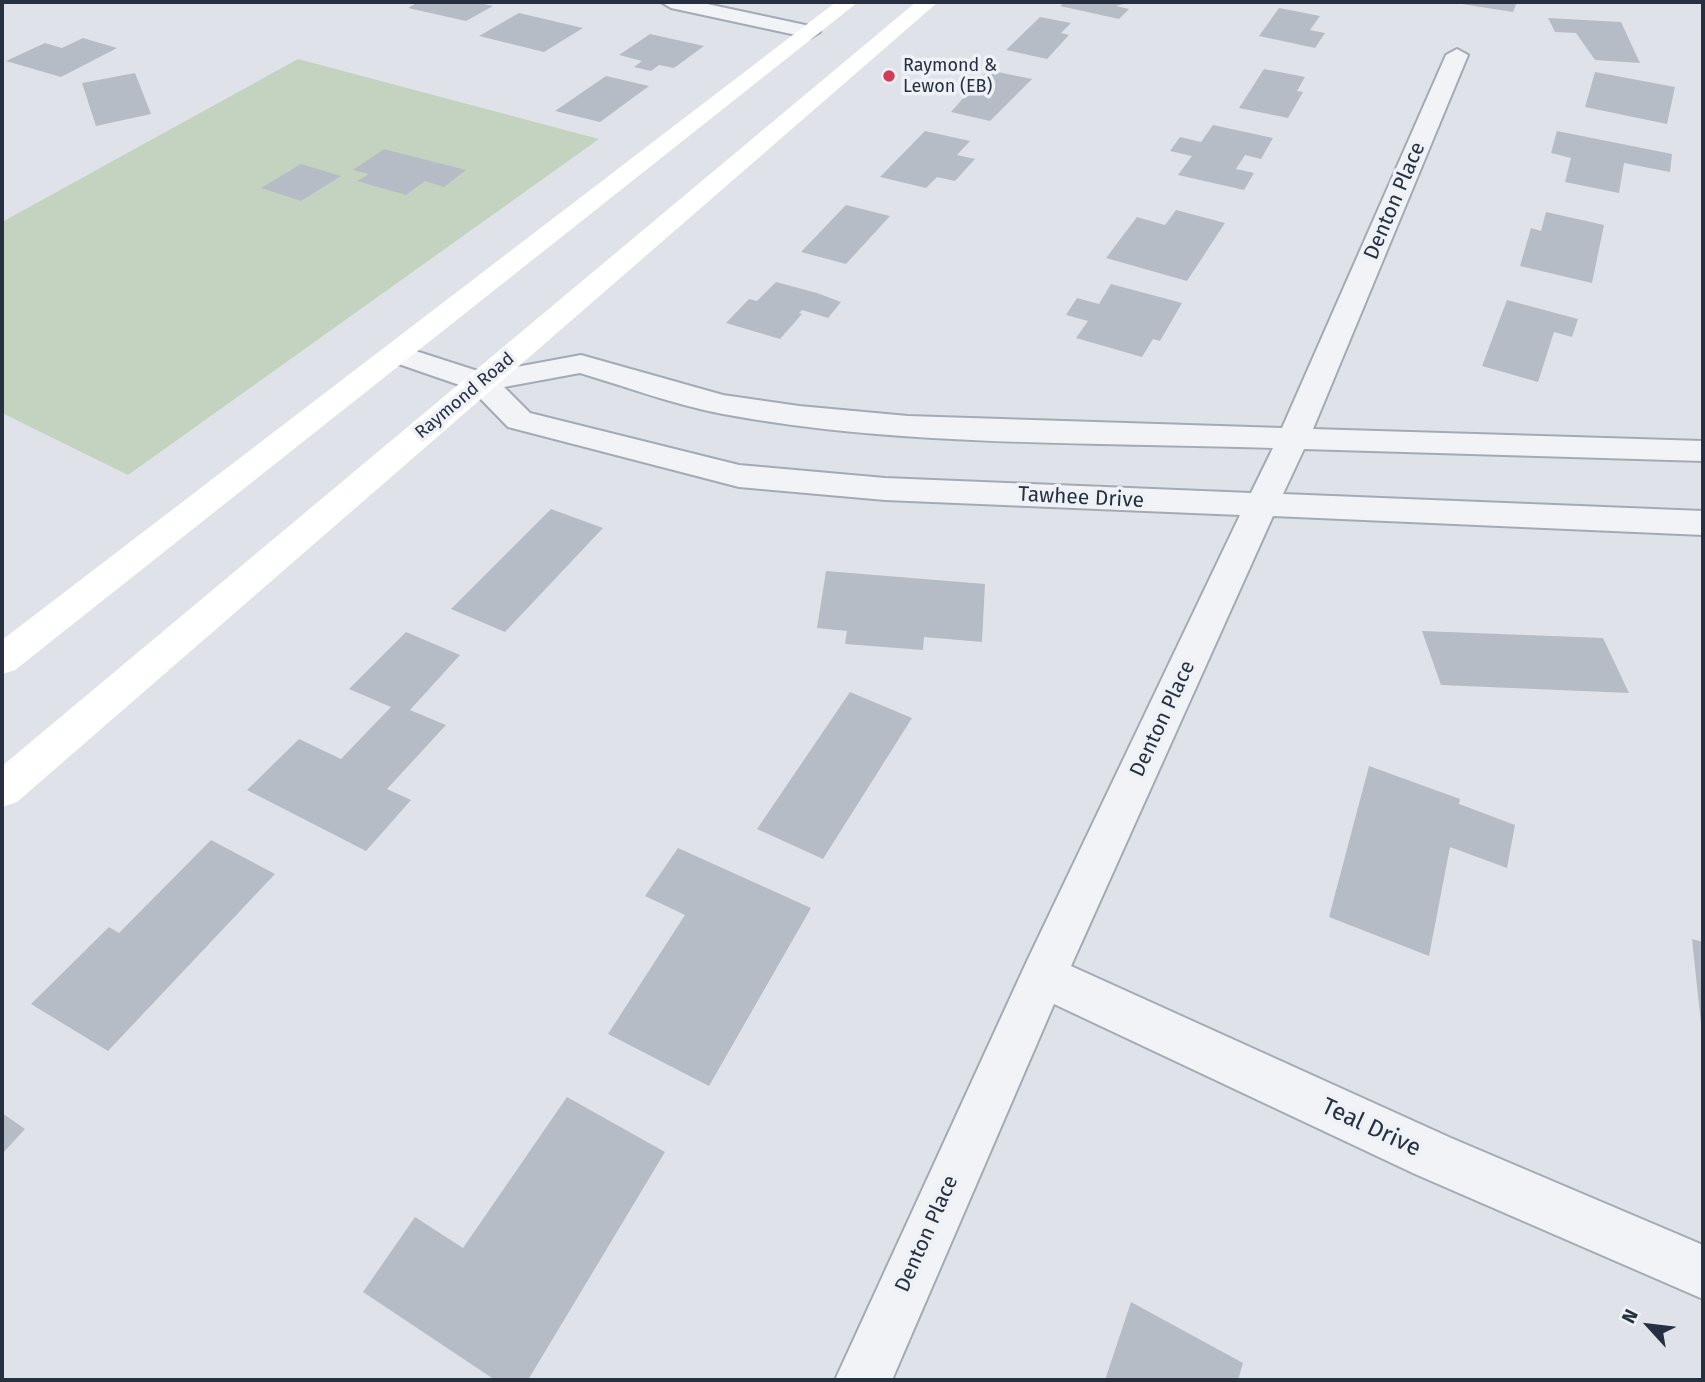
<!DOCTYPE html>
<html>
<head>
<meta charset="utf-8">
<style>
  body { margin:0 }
  #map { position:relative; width:1705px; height:1382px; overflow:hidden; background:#dfe3e9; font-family:"Fira Sans",sans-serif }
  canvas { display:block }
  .frame { position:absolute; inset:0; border:4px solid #273040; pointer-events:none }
  .north { position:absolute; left:1614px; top:1291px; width:70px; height:70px; -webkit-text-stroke:5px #eef1f6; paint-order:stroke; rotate:297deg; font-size:19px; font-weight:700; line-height:28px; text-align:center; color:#273040 }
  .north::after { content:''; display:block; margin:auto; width:24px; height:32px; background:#273040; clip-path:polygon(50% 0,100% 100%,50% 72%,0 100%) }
</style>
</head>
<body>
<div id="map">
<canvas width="1705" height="1382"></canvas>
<div class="frame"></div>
<div class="north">N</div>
</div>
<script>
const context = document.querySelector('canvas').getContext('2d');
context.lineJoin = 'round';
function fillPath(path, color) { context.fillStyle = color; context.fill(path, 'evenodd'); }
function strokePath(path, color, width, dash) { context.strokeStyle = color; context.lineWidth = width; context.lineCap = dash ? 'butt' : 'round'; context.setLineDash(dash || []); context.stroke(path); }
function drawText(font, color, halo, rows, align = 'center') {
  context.font = font + ' "Fira Sans",sans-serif'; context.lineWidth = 7; context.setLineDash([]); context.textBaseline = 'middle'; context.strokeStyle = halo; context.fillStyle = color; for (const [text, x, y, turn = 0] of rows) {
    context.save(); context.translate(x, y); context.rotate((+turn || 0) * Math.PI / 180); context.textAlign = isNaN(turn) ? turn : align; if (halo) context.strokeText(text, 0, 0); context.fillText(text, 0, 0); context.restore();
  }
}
fillPath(new Path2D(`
  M298 59 599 139 128 475 2 413V222Z`), '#c4d3bf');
fillPath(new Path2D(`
  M418 2H475L493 6 466 21 408 8Z
  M1065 2H1131L1116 6 1129 9 1119 19 1060 6Z
  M1449 2H1517L1513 12Z
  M1279 8 1320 16 1310 30 1325 33 1315 48 1259 36Z
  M519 13 583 28 544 52 479 36Z
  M1040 17 1071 23 1061 33 1069 35 1047 59 1006 50Z
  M1548 18 1621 22 1640 63 1595 60 1576 33 1555 32Z
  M650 34 704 46 674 68 659 65 651 71 634 67 642 61 619 55Z
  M83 38 117 48 61 77 6 61 45 43 62 48Z
  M1264 69 1305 77 1297 91 1303 92 1288 118 1239 108Z
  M988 70 1032 79 990 121 951 112Z
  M1595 72 1675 87 1667 124 1585 107Z
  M135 73 151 114 96 126 82 83Z
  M606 76 649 86 600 122 555 111Z
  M1213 125 1273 138 1261 159 1245 155 1236 169 1254 173 1244 190 1178 175 1192 156 1170 151 1180 137 1201 142Z
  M925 131 970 141 957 155 975 159 955 181 937 177 926 188 880 177Z
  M1557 131 1672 154 1670 172 1624 163 1619 193 1565 182 1571 158 1551 153Z
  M384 149 399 153 466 170 444 187 425 181 406 195 357 181 369 174 353 170Z
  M301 164 341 176 301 201 261 188Z
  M846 205 890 216 846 264 801 252Z
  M1176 210 1225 223 1187 281 1106 258 1137 217 1165 225Z
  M1546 212 1604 225 1592 283 1520 266 1531 228 1541 231Z
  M776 282 817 293 841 302 828 318 802 310 799 313 802 314 780 339 726 323 749 299 757 301Z
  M1111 284 1182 303 1160 341 1153 339 1142 357 1076 338 1088 321 1066 315 1077 298 1099 304Z
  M1507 300 1578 319 1572 337 1554 332 1538 382 1482 366Z
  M551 509 603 528 505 632 451 609Z
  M826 571 985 584 982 642 924 637 923 650 845 644 847 631 817 628Z
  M1422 631 1603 638 1629 693 1441 685Z
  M406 632 460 655 410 710 446 725 387 789 411 800 366 851 247 790 299 739 341 759 391 707 349 689Z
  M850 692 912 718 823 859 757 829Z
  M1369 766 1460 799 1459 804 1515 825 1507 868 1450 847 1429 956 1329 917Z
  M211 840 275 874 108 1051 31 1004 109 927 119 933Z
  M678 848 811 908 709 1086 608 1034 685 915 645 896Z
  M1692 939 1703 942V1024H1701Z
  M567 1097 665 1152 528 1380H495L363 1292 415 1217 463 1248Z
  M2 1113 25 1129 2 1154Z
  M1131 1302 1243 1363 1238 1380H1105Z`), '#b6bcc5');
const minor = new Path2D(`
  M661 2H698L810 26 820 32 810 38 671 8Z
  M1457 49 1468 55 1313 429 1703 441V461L1304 449 1283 494 1703 511V535L1273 516 1071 966 1451 1138 1703 1245V1299L1415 1174 1054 1004 892 1380H835L1027 961 1240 515 885 500 739 487 508 427 471 389 387 360 382 354 387 348 397 345 484 373 581 355 723 395 799 406 908 416 1282 428 1446 55ZM580 373C627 387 675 405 723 414 900 447 1092 442 1273 448L1251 493 885 478 739 465 530 413 504 387Z`);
strokePath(minor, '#a4aab3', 4);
fillPath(minor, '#f1f3f7');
fillPath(new Path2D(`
  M836 2H858L15 670 2 674V640Z
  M916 2H938L17 802 2 807V766Z`), '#fff');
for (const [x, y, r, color] of [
  [889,76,7,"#d23f55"]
]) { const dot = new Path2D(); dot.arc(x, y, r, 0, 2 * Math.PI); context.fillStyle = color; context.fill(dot); strokePath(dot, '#eef1f6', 2.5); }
drawText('18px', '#273040', '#eef1f6', [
  ["Raymond &",903,66],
  ["Lewon (EB)",903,87]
], 'left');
drawText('18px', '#273040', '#eef1f6', [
  ["Raymond Road",465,396,-40]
]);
drawText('21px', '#273040', '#eef1f6', [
  ["Denton Place",1395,201,-67],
  ["Tawhee Drive",1081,498,3],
  ["Denton Place",1163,719,-65],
  ["Denton Place",927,1234,-66]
]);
drawText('24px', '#273040', '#eef1f6', [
  ["Teal Drive",1371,1128,25]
]);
</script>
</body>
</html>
